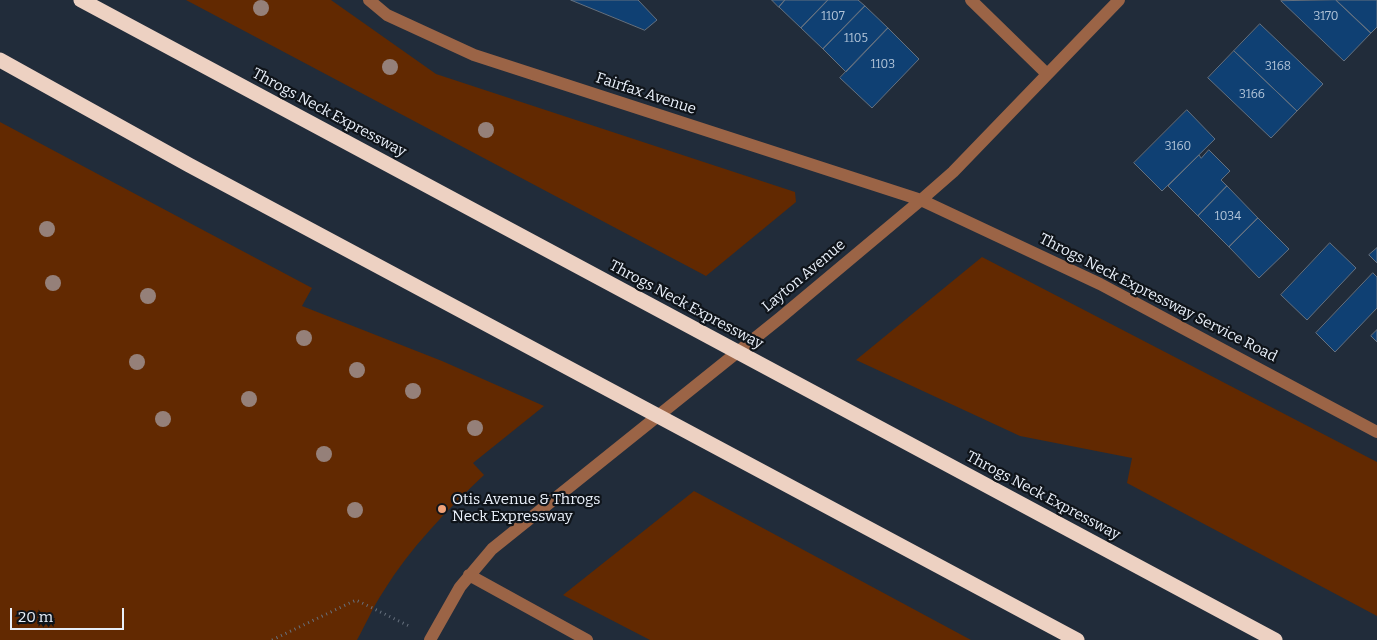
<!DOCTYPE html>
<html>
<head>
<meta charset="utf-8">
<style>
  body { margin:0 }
  #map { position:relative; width:1377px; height:640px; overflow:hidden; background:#212c3a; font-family:Bitter,serif }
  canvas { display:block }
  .scale { position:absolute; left:10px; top:608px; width:114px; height:22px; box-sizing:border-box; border:2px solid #e9f0fa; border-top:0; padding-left:6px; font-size:15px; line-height:18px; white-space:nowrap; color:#e9f0fa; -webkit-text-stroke:4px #0f141a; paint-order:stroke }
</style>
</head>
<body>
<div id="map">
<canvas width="1377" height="640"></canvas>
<div class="scale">20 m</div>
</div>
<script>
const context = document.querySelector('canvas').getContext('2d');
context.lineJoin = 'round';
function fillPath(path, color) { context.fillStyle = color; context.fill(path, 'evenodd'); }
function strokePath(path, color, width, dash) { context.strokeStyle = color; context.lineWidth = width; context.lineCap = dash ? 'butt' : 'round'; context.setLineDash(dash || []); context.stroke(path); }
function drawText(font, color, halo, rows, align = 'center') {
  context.font = font + ' Bitter,serif'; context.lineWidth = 4.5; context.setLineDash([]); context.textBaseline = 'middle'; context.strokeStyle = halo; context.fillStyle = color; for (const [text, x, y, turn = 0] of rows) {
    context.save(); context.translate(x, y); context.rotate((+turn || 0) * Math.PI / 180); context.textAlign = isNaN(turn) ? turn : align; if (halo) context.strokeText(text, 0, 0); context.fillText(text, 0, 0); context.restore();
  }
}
fillPath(new Path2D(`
  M186 0H331L436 74 795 192 796 202 706 276Z
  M0 122 312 288 302 306 442 361 544 406 473 463 484 475C447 510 410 548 383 592 373 607 366 624 357 640H0Z
  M982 257 1377 462V616L1127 483 1132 458 1020 436 856 360Z
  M694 491 971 640H650L563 595Z`), '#622901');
const building = new Path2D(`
  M571 0H638L657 20 645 30Z
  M772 0H785L779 7Z
  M785 0H828L801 28 779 7Z
  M828 0H858L865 6 823 49 801 28Z
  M1336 0 1371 33 1344 61 1281 1Z
  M1336 0H1377V27L1371 33Z
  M865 6 888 28 846 72 823 49Z
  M1260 24 1323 84 1297 111 1234 51Z
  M888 28 919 59 872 108 840 78Z
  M1234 51 1297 111 1271 138 1208 78Z
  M1187 110 1215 139 1162 191 1134 163Z
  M1209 150 1230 171 1221 180 1227 186 1198 216 1168 186 1199 155 1201 158Z
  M1227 186 1258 218 1229 247 1198 216Z
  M1258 218 1289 249 1259 278 1229 247Z
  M1330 243 1356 268 1307 320 1281 295Z
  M1377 248V263L1369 255Z
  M1373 273 1377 277V308L1335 352 1316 333Z
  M1377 330V342L1371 336Z`);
fillPath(building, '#0f4073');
strokePath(building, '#647180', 1);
strokePath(new Path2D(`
  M272 640 356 600 409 626`), '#68727f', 3, [1, 4]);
strokePath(new Path2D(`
  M369 0 387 15 474 55 921 200 1100 284 1377 432
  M971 0 1047 74
  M469 575 587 640
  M430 640 460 587 492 549 780 318 921 200 953 172 1119 0`), '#9b6446', 12);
strokePath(new Path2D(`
  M81 0 1275 640
  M0 60 189 165 1077 640`), '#edd1c2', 15);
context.fillStyle = '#958079';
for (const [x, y] of [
  [261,8],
  [390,67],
  [486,130],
  [47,229],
  [53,283],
  [148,296],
  [304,338],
  [137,362],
  [357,370],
  [413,391],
  [249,399],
  [163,419],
  [475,428],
  [324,454],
  [355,510]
]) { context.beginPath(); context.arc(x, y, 8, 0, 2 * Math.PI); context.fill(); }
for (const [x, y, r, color] of [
  [442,509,5,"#f0a279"]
]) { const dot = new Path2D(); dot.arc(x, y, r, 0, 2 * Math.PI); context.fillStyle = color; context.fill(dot); strokePath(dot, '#0f141a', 2); }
drawText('12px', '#b2c4d8', null, [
  ["1107",833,17],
  ["3170",1326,17],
  ["1105",856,39],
  ["1103",883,65],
  ["3168",1278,67],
  ["3166",1252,95],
  ["3160",1178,147],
  ["1034",1228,217]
]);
drawText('15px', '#e9f0fa', '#0f141a', [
  ["Fairfax Avenue",646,94,18],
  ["Throgs Neck Expressway",329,113,28],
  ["Layton Avenue",804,276,-40],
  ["Throgs Neck Expressway Service Road",1158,298,27],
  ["Throgs Neck Expressway",686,305,28],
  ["Throgs Neck Expressway",1043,496,28]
]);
drawText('15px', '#e9f0fa', '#0f141a', [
  ["Otis Avenue & Throgs",452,500],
  ["Neck Expressway",452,517]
], 'left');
</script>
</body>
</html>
